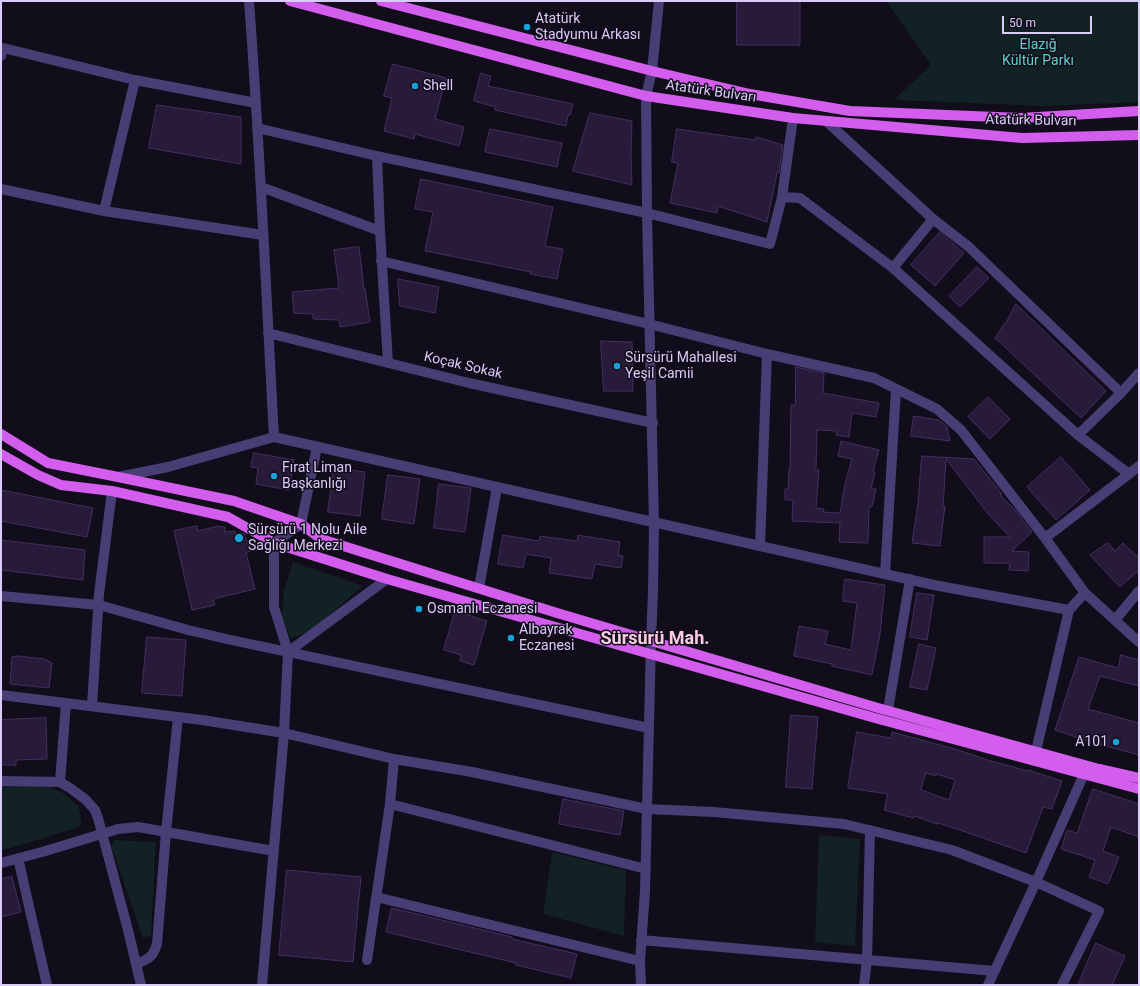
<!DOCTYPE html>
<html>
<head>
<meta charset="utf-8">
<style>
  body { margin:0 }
  #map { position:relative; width:1140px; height:986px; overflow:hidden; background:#120d1a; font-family:Roboto,sans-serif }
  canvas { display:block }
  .frame { position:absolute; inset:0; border:2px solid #d9ccf9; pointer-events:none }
  .scale { position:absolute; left:1002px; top:16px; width:90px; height:18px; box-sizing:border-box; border:2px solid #d9ccf9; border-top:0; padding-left:5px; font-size:12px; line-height:14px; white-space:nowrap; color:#d9ccf9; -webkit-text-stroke:3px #120d1a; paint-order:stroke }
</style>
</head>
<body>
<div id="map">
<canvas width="1140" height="986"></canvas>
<div class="frame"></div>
<div class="scale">50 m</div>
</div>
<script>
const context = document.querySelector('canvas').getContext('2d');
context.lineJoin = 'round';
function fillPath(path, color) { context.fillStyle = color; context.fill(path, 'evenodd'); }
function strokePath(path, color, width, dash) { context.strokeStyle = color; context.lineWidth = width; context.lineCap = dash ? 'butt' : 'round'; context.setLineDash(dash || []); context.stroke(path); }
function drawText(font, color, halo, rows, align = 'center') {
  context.font = font + ' Roboto,sans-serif'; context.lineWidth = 3; context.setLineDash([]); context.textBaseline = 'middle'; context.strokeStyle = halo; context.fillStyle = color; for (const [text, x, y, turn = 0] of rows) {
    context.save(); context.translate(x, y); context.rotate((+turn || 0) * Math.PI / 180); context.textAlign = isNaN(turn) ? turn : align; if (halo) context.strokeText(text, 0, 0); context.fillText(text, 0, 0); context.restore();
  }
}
fillPath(new Path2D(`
  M886 1H1139V102L1042 106 894 100 931 65Z
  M293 562 363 586 312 630 291 639 282 617 284 590Z
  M40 782 65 794 78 806 82 824 73 829 1 851V785Z
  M819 835 860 839 855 946 815 942Z
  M114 840 156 842 151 936 143 938 111 846Z
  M552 852 626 870 624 936 543 914Z`), '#112124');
const building = new Path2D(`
  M737 1H800V45H737Z
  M393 64 446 78 435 119 464 127 459 146 415 134 414 139 384 131 392 98 384 96Z
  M481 73 491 76 488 86 573 104 570 115H568L566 126 495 110 496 107 474 101Z
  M157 105 241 117V164L149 148Z
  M590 113 632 121 631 153 632 185 573 171Z
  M490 129 562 143 557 167 485 152Z
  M677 129 755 140 756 137 783 145 779 173H777L767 222 718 206 717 213 670 203 678 163 672 162Z
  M421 179 553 207 545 246 563 249 557 279 530 274 531 272 425 251 433 212 415 209Z
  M940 232 964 253 935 286 911 265Z
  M359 247 364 289 365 288 370 322 340 327 339 320 313 319V314L294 313 292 292 339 288 334 250Z
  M977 267 989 278 960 307 949 296Z
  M398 279 439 287 435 313 400 306Z
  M1016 304 1106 391 1081 418 995 338 1004 324H1005Z
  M601 341 632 342 633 391H604Z
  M796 367 824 373 823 393 879 403 876 417 852 413 849 437 836 435 837 431 817 430 816 470H819L816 508 824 509 823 512 840 513 845 484 852 459 838 456 841 441 879 450 873 471 875 472 871 489H876L872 507H869L868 543 839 542 840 523 792 521 793 500H785V489H788L789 469H790L791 405H795Z
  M988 397 1010 419 990 439 968 417Z
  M914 416 939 420 947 427 950 441 911 436Z
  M254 453 294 460 289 490 256 484 258 468 251 467Z
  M922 456 974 459 1002 494 1000 495 1017 512 1032 532 1012 551 1029 552 1028 571 1009 570 1010 563H984V537H1010L989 515 946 459 943 506H945L940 546 912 543 918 503Z
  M1061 457 1090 490 1056 520 1027 487Z
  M334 468 365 472 360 516 328 512Z
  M388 475 420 479 414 524 382 519Z
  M439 484 471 488 465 532 434 528Z
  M1 490 93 508 87 537 1 521Z
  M197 526 198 531 218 526 225 527V532L235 531V534L242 533 244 534 251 551 246 553 255 589 213 599 215 605 192 610 174 531Z
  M503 535 539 541 540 536 577 541 578 535 620 542 618 555 623 556 621 568 595 564 592 579 549 573 551 558 526 554 523 568 498 564Z
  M1 540 85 550 83 580 1 570Z
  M1108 543 1115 551 1123 543 1139 558V570L1120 587 1090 555Z
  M845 579 885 585 880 634 872 675 832 666V664L794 656 799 626 828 631 825 644 851 650 857 603 843 601Z
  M917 593 934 595 927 640 910 637Z
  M455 611 487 621 474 665 460 661 461 655 444 650Z
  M147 637 186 640 182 696 142 693Z
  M919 644 936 648 927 690 910 687Z
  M1121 655 1139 660V686L1100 676 1088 709 1139 723V755L1088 741 1055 730 1079 657 1118 668Z
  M19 656 44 659 52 663 49 688 10 684 12 657Z
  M791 715 818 717 812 789 786 787Z
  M46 718 47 759 16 760V765H1V720Z
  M857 732 891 738 892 732 955 749 991 761 1028 771V770L1062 781 1052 809 1043 807 1026 853 954 828 938 823 937 824 914 816 913 818 884 810 888 794 848 788ZM926 773 936 776 937 774 955 780 949 800 921 790Z
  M1093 789 1139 804V837L1111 827 1103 851 1119 857 1108 884 1089 877 1095 860 1061 849 1067 830 1077 833Z
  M563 799 624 811 620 835 559 824Z
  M287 870 361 877 353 962 279 955Z
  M12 877 21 912 1 917V879Z
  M392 908 512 937V939L577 954 571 978 516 965V963L386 932Z
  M1096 943 1125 956 1112 985H1078Z`);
fillPath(building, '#271b39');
strokePath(building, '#432f63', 1);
strokePath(new Path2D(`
  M249 1C260 146 266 292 274 437
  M1 56 3 48 135 80 256 103
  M826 121 933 219 969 247 1121 393
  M257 128 377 156 647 213 770 244 782 197 800 198 893 268 1078 435 1129 474 1045 538
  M377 156 380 231 388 363
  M261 187 380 231
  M1 189 104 211 263 235
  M782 197 793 118
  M104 211 135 80
  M381 261 649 324 767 354 874 378 937 409 961 430 1045 538 1085 593
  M893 268 933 219
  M268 333 469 383 653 423
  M1078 435 1121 393 1139 373
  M1129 474 1139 466
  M118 477 168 467 274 437 934 585 1069 610 1085 593 1139 642
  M760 546 767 354
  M885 574 896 389
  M479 588 497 487
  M1 596 99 605 188 630 231 640 649 728
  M1115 620 1139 591
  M288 652 387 579
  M1 695 202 720 284 733 394 759 472 772 647 809 714 812 844 824 952 850 1036 882 1099 911 1062 985
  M92 706 99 594 112 491
  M888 710 910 579
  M1036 751 1069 610
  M1 781 60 782 70 788 85 799 95 810 98 818 128 930 141 985
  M60 782 66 703
  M390 804 646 869
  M18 858 47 985
  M1 863 42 852 118 829 138 827 274 851
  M376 897 640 961
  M641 940 994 971
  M367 960 390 804 394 759
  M136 964C149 959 153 957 157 944L166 832 178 717
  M262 985 284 733 288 652 274 607V543L301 524 317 447
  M641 985 640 961 645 891 651 640 653 592 654 523 647 213 646 96 652 71 659 1
  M864 985 867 960 870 830
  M988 985 1036 882 1084 774`), '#493d75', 10);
strokePath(new Path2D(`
  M290 1 646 96 793 118 1022 138 1139 135
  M381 1 652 71 750 94 850 111 1021 118 1139 111
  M1 434 48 463 118 477 234 501 301 524 321 539 557 613 878 708 1099 769 1139 778
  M1 454 38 475 61 485 112 491 228 517 274 543 387 579 875 718 1139 789`), '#d35eee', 10);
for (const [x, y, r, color] of [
  [527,27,4,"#17a2da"],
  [415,86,4,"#17a2da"],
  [617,366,4,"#17a2da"],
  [274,476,4,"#17a2da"],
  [239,538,5,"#17a2da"],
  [419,609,4,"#17a2da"],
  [511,638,4,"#17a2da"],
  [1116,742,4,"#17a2da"]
]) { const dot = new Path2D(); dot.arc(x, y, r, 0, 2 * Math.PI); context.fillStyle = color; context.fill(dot); strokePath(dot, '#120d1a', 1.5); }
drawText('14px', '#d9ccf9', '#120d1a', [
  ["Atatürk",535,19],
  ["Stadyumu Arkası",535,35],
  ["Shell",423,86],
  ["Sürsürü Mahallesi",625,358],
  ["Yeşil Camii",625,374],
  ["Fırat Liman",282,468],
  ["Başkanlığı",282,484],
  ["Sürsürü 1 Nolu Aile",248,530],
  ["Sağlığı Merkezi",248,546],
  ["Osmanlı Eczanesi",427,609],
  ["Albayrak",519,630],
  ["Eczanesi",519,646],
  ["A101",1108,742,"right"]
], 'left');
drawText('14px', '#61d0c9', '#120d1a', [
  ["Elazığ",1038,45],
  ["Kültür Parkı",1038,61]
]);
drawText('14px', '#d9ccf9', '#120d1a', [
  ["Atatürk Bulvarı",711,92,8],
  ["Atatürk Bulvarı",1031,121,1],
  ["Koçak Sokak",463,366,13]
]);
drawText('bold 18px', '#facde1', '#120d1a', [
  ["Sürsürü Mah.",655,639]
]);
</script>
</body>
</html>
